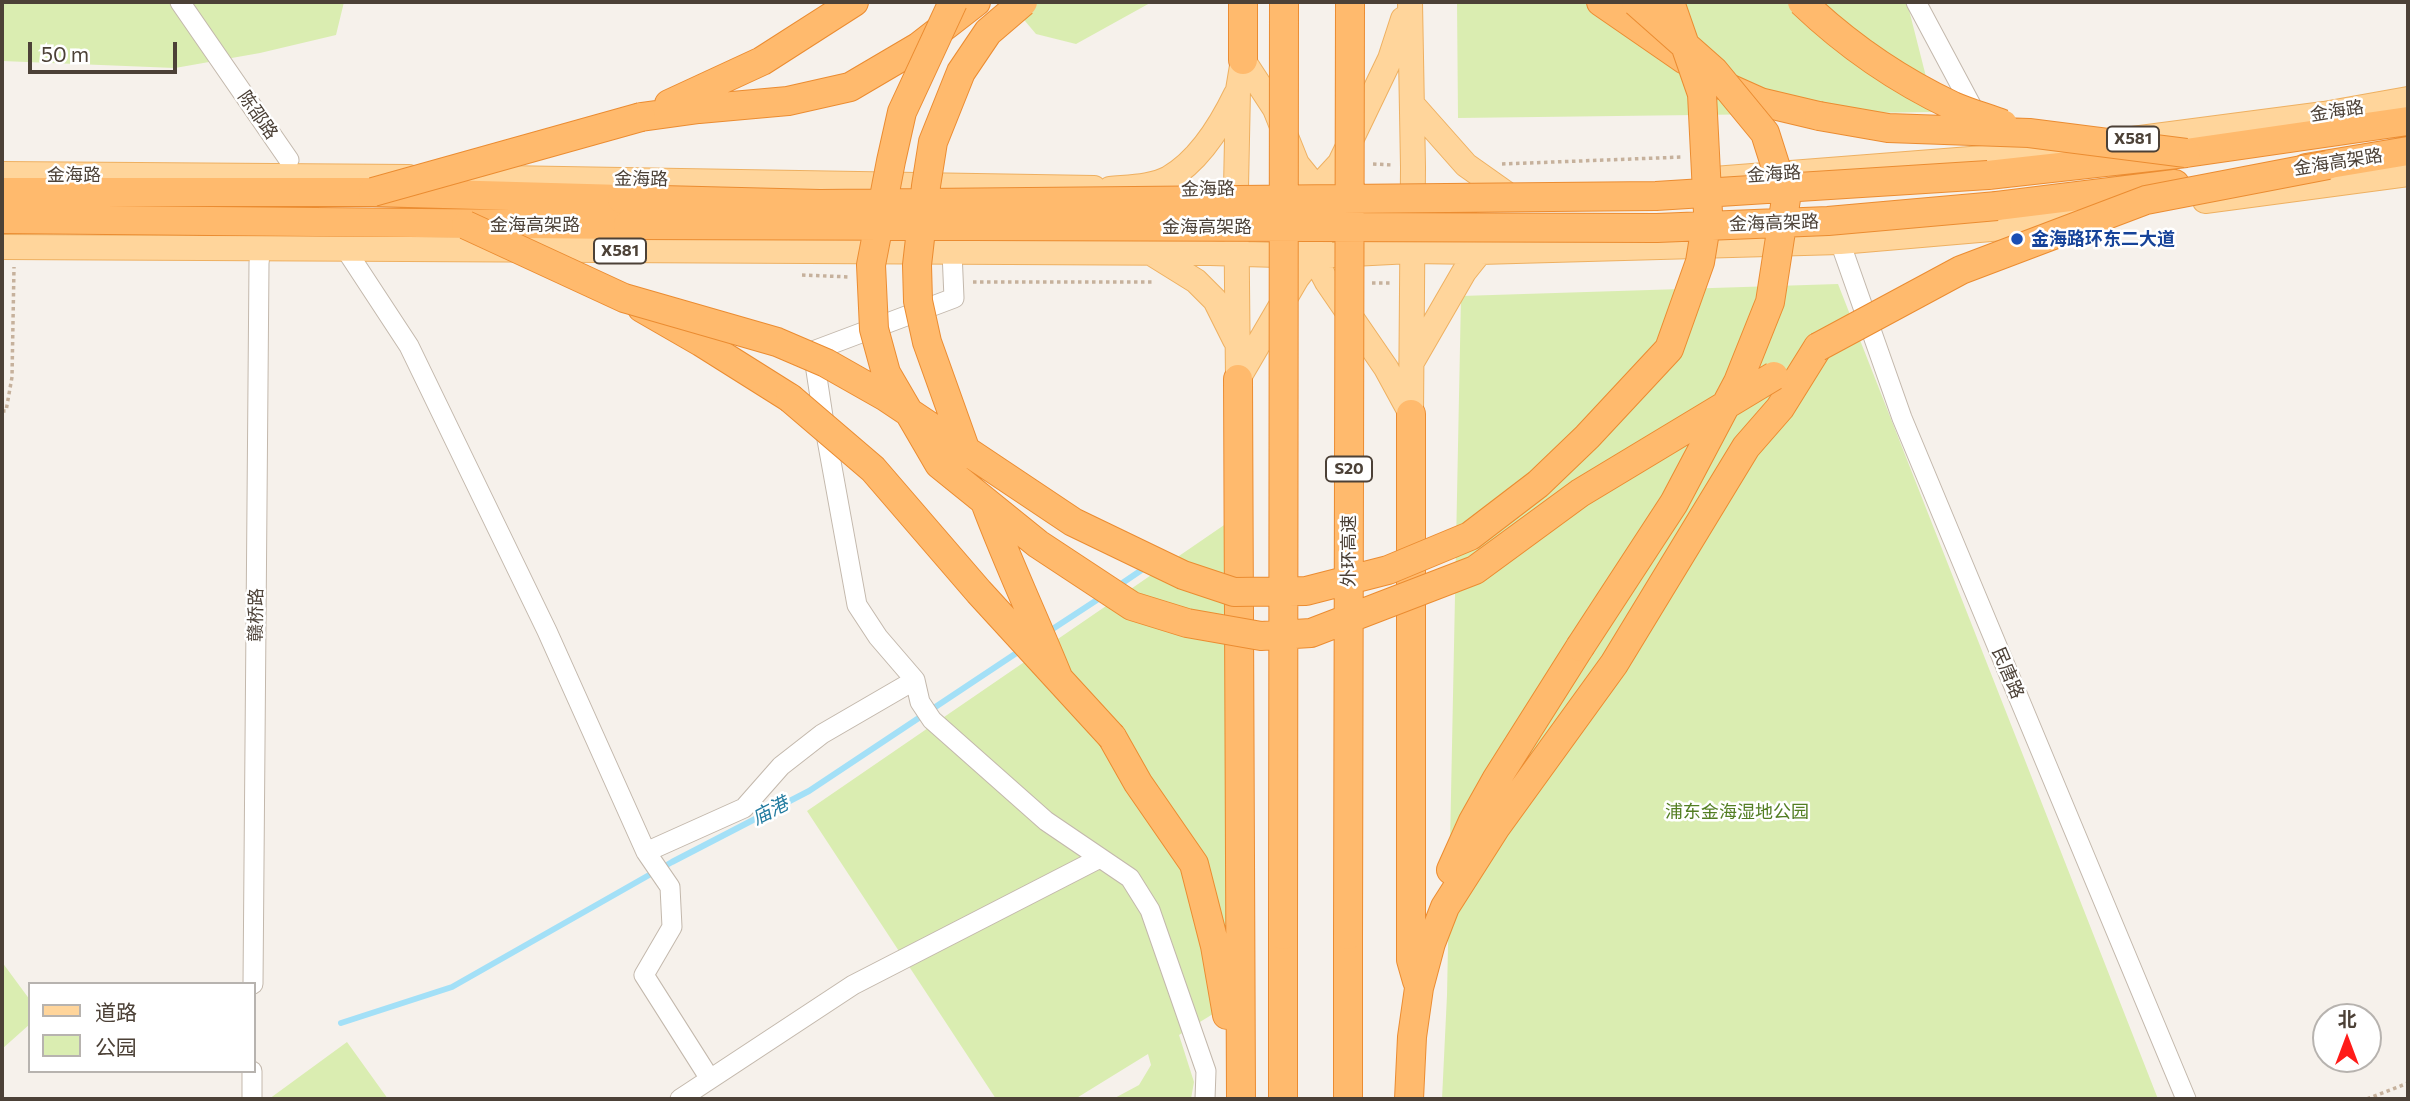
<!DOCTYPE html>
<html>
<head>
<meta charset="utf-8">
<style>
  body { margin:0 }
  #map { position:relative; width:2410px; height:1101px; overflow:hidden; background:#f6f1eb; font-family:Commissioner,"Noto Sans SC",sans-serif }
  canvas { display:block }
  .frame { position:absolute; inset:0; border:4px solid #4c4137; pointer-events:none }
  .legend { position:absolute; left:28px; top:982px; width:228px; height:91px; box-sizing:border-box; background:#fff; border:2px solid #b7b3af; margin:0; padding:9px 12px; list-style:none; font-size:21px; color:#4c4137 }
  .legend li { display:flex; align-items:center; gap:14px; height:35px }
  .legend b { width:35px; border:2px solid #b7b3af }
  .north { position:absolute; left:2312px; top:1003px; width:70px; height:70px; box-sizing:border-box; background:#fff; border:2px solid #b7b3af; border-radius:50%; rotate:0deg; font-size:19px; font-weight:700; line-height:28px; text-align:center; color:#4c4137 }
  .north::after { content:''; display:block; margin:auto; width:24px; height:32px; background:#ff1c19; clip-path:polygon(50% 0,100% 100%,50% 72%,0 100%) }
  .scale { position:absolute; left:28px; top:42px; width:149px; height:32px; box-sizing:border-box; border:4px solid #4c4137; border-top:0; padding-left:9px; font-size:21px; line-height:24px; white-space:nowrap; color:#4c4137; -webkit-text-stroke:5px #fff; paint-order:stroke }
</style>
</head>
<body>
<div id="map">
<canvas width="2410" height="1101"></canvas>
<div class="frame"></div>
<ul class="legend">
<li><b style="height:9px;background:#ffd59b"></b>道路</li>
<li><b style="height:19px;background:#daedb1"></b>公园</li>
</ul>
<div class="north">北</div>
<div class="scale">50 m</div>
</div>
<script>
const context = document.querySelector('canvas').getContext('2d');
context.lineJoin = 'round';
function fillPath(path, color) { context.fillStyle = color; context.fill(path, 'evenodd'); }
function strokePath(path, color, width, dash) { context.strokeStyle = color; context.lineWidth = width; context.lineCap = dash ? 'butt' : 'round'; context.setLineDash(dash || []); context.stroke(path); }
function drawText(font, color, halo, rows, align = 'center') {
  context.font = font + ' Commissioner,"Noto Sans SC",sans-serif'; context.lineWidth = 5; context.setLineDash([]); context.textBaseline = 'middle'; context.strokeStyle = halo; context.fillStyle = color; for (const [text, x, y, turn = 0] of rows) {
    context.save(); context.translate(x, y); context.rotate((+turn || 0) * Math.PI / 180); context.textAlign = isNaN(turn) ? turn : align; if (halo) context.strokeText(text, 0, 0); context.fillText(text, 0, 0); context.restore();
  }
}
fillPath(new Path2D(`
  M2 2H344L336 35 260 53 175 68 2 61Z
  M1009 2H1150V3L1076 44 1036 34Z
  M1457 2H1907L1935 112 1458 118Z
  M1838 284 2158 1099H1442L1447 995 1461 296Z
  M1230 521 1229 1004 1179 1035 1194 1082 1191 1099H1113L1139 1085 1151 1065 1148 1054 1075 1099H996L807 811Z
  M2 962 30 1000V1024L2 1049Z
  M347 1042 388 1099H269Z`), '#daedb1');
strokePath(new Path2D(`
  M1118 586 1146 567
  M1048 632 1103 596
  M341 1023 452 987 672 862 809 791 1021 650`), '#a3e0f7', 6);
const minor = new Path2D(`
  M180 2 289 160
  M1916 2 1978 118
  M1840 242 1902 418 2186 1099
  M346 250 409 346 547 631 646 852 670 887 672 927 644 975 710 1079
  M952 252 954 298 813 351 824 423 857 605 878 637 915 680 920 702 932 720 1046 821 1130 878 1150 910 1206 1071 1205 1099
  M646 852 744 808 781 766 822 734 915 680
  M253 984 259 263 261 247
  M252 1099V1071
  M680 1099 853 985 1100 858`);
const major = new Path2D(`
  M1410 2 1413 167 1411 414
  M1243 60 1275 109 1297 164 1326 200
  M1412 104 1466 165 1507 194
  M2125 140 2324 114 2408 99
  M2 174 409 177
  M445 177 1094 188
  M1714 179 1996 157 2082 145
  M1110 189C1129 187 1152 187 1169 178 1200 160 1221 125 1236 94
  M2205 201 2408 174
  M1303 211 1317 188 1340 163 1390 59 1403 19
  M1307 244 1327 282 1386 368 1410 412
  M2 247 1210 253 1313 256 1411 251 1480 252 1840 242 2014 227 2078 218
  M1151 253 1196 281 1215 300 1235 340
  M1412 362 1464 272 1480 252
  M1238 379 1236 188 1238 90 1243 60
  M1238 379 1297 278 1321 247`);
const highway = new Path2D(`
  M1601 2 1685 60
  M1243 60V2
  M1722 85 1760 102 1819 116
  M669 104 762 61 854 2
  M641 117 699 109 788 101 850 87 918 47 976 2
  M2306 168 2408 151
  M1988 175 2186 153 2408 121
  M2 192H373L622 199
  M1997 206 2175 184
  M2 219 628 225
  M642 308 701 342 790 398
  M1238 379 1241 1099
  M1411 414V960L1417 981
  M1112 737 1138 783 1194 864 1215 946 1227 1015
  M1451 870 1473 821 1496 780 1580 647
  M1283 935V1099
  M1348 1099V935
  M1409 1099 1412 1037 1419 988 1431 943 1445 907 1496 827 1614 664 1746 447 1780 408 1818 347`);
strokePath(minor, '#c3b8ac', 21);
strokePath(major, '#eeb061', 26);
strokePath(highway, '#eb8c31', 30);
strokePath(new Path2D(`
  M1373 164 1393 165
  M1502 164 1683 157
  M802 275 850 277
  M973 282H1154
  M1372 283H1392
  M2 411H6L12 377 14 267
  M2367 1099 2408 1083`), '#c6b19c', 3.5, [3.5, 3.5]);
strokePath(minor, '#fff', 19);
strokePath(major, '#ffd59b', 24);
strokePath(highway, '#ffba6d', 28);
const highwayBridge = new Path2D(`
  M953 2 902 112 891 161 871 265 874 329 886 373 939 464 1038 544 1132 606 1187 623 1261 636 1311 633 1475 570 1580 493 1774 376
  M1802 2C1845 43 1898 80 1953 106 1969 113 1987 118 2003 124
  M1819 116 1888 128 2029 133 2186 153
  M373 192 641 117
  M622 199 820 204 1656 196 1988 175
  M466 225 624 298 777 342 826 363 886 397 1073 522 1183 575 1234 592 1306 591 1388 570 1470 536 1538 484 1587 437 1669 349 1700 262 1708 213 1702 94 1670 2
  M628 225 1657 228 1828 221 1997 206
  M1818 347 1961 270 2146 200 2328 165
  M790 398 873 469 979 592 1112 737
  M967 454 927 342 918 301 917 265 926 186 933 142 961 72 988 32 1023 2
  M985 502C1007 561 1034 618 1058 677
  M1580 647 1674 503 1738 382 1770 302 1786 199 1765 133 1714 71 1636 2
  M1283 935 1284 2
  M1348 935 1350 2`);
strokePath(highwayBridge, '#eb8c31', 30, []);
strokePath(highwayBridge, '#ffba6d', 28);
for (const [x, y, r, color] of [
  [2017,239,7,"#1a4fb4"]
]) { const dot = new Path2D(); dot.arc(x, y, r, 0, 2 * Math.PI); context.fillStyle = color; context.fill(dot); strokePath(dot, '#fff', 2.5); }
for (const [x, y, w] of [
  [2133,139,52],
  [620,251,52],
  [1349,469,46]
]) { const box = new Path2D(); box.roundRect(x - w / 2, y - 12.5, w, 25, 5); context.fillStyle = '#fff'; context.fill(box); strokePath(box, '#4c4137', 2); }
drawText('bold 16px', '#4c4137', null, [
  ["X581",2133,139],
  ["X581",620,251],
  ["S20",1349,469]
]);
drawText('18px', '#4c4137', '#fff', [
  ["金海路",2337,111,-9],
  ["陈邵路",258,115,55],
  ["金海高架路",2338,162,-9],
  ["金海路",1774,174,-4],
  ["金海路",74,175],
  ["金海路",641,179,1],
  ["金海路",1208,189,-1],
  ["金海高架路",1774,223,-2],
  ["金海高架路",535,225],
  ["金海高架路",1207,227],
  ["外环高速",1349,551,-90],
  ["赣桥路",256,615,-89],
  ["民唐路",2008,673,67]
]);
drawText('bold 18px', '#164399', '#fff', [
  ["金海路环东二大道",2031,239]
], 'left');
drawText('18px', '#537e23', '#fff', [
  ["浦东金海湿地公园",1737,812]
]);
drawText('italic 19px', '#227b9f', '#fff', [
  ["庙港",770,811,-27]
]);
</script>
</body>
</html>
